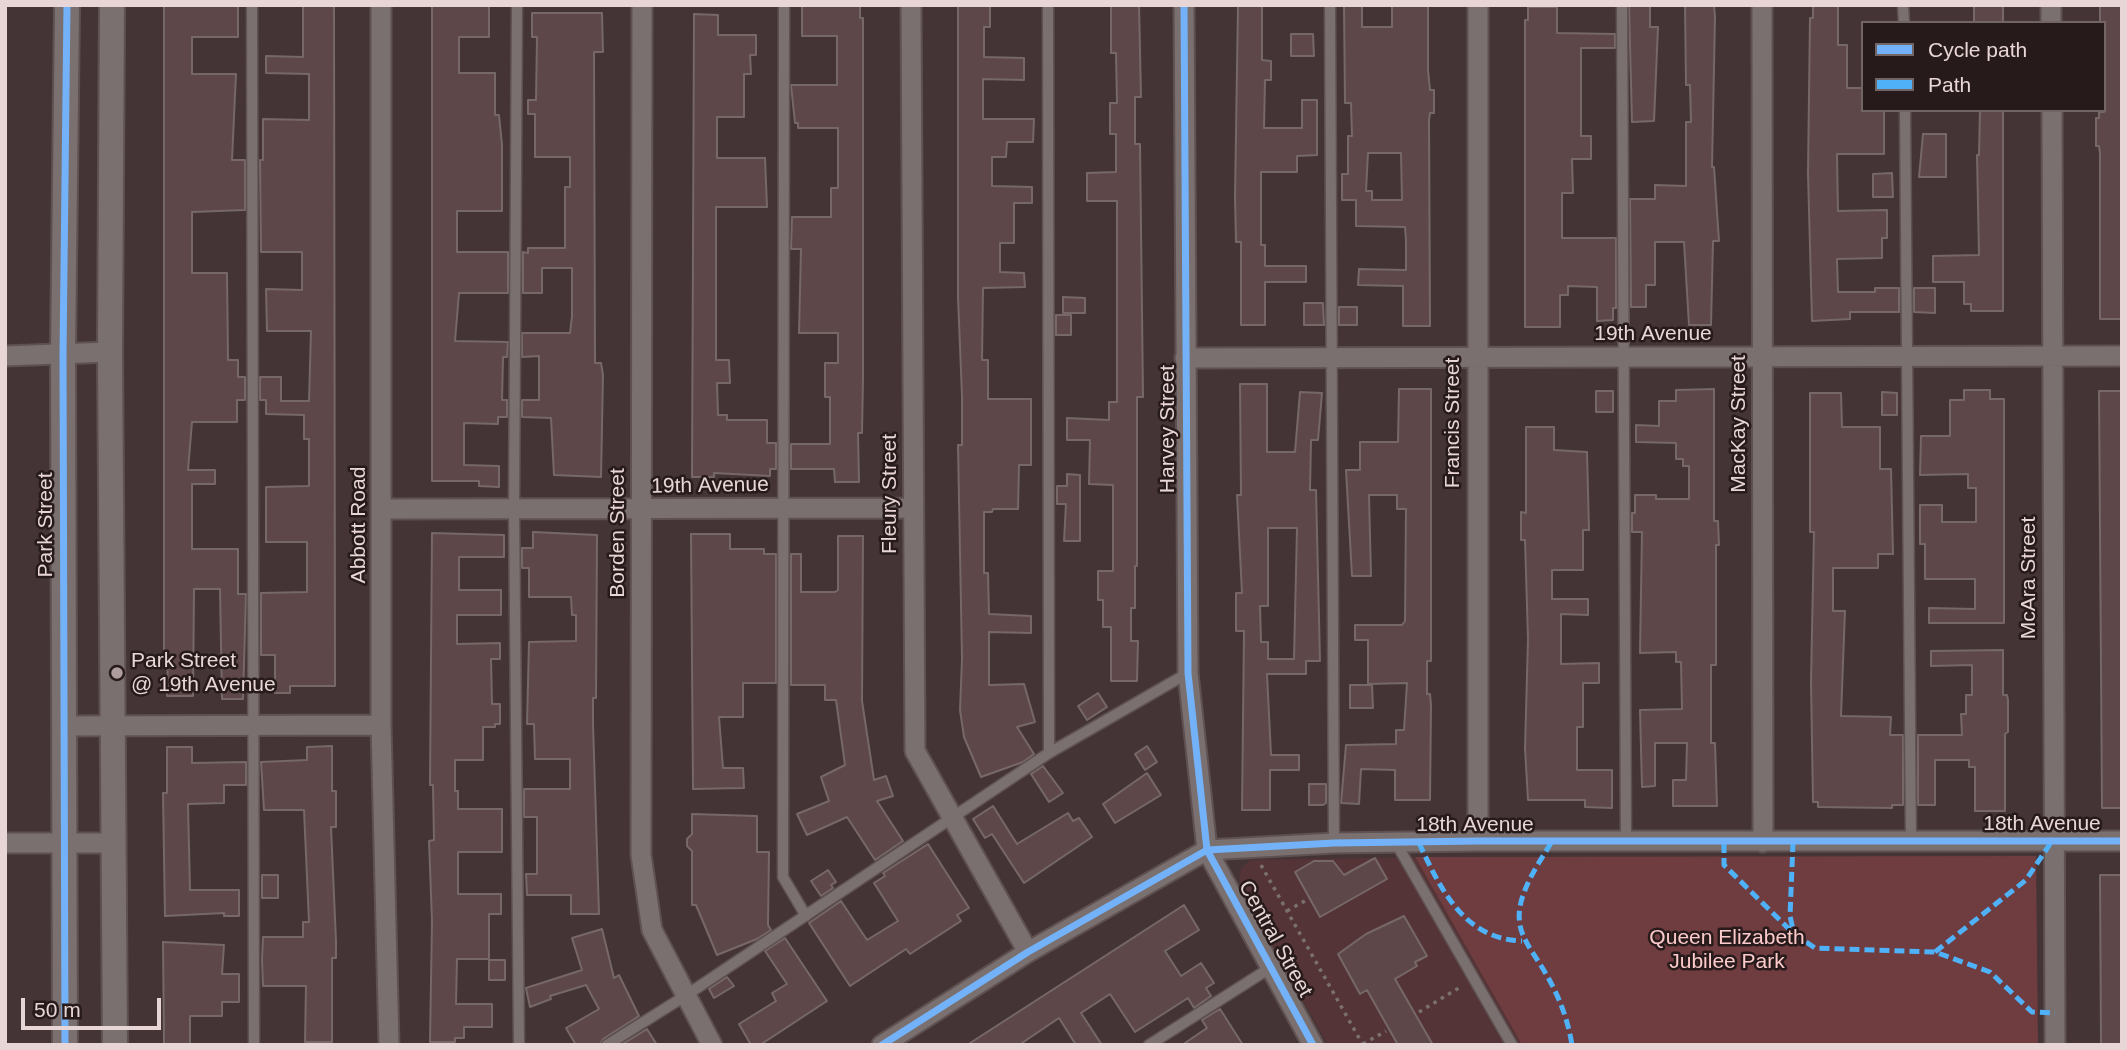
<!DOCTYPE html>
<html>
<head>
<meta charset="utf-8">
<style>
  body { margin:0 }
  #map { position:relative; width:2127px; height:1050px; overflow:hidden; background:#443435; font-family:Arial,sans-serif }
  canvas { display:block }
  .frame { position:absolute; inset:0; border:7px solid #e8d6d6; pointer-events:none }
  .legend { position:absolute; left:1861px; top:21px; width:245px; height:91px; box-sizing:border-box; background:#271a1a; border:2px solid #746565; margin:0; padding:9px 12px; list-style:none; font-size:21px; color:#e8d6d6 }
  .legend li { display:flex; align-items:center; gap:14px; height:35px }
  .legend b { width:35px; border:2px solid #746565 }
  .scale { position:absolute; left:21px; top:998px; width:140px; height:32px; box-sizing:border-box; border:4px solid #e8d6d6; border-top:0; padding-left:9px; font-size:21px; line-height:24px; white-space:nowrap; color:#e8d6d6; -webkit-text-stroke:5px #271a1a; paint-order:stroke }
</style>
</head>
<body>
<div id="map">
<canvas width="2127" height="1050"></canvas>
<div class="frame"></div>
<ul class="legend">
<li><b style="height:9px;background:#73b2f8"></b>Cycle path</li>
<li><b style="height:9px;background:#4fb1f8"></b>Path</li>
</ul>
<div class="scale">50 m</div>
</div>
<script>
const context = document.querySelector('canvas').getContext('2d');
context.lineJoin = 'round';
function fillPath(path, color) { context.fillStyle = color; context.fill(path, 'evenodd'); }
function strokePath(path, color, width, dash) { context.strokeStyle = color; context.lineWidth = width; context.lineCap = dash ? 'butt' : 'round'; context.setLineDash(dash || []); context.stroke(path); }
function drawText(font, color, halo, rows, align = 'center') {
  context.font = font + ' Arial,sans-serif'; context.lineWidth = 5; context.setLineDash([]); context.textBaseline = 'middle'; context.strokeStyle = halo; context.fillStyle = color; for (const [text, x, y, turn = 0] of rows) {
    context.save(); context.translate(x, y); context.rotate((+turn || 0) * Math.PI / 180); context.textAlign = isNaN(turn) ? turn : align; if (halo) context.strokeText(text, 0, 0); context.fillText(text, 0, 0); context.restore();
  }
}
fillPath(new Path2D(`
  M1415 857 1522 1045H1328L1239 887 1241 869 1250 860Z`), '#543436');
fillPath(new Path2D(`
  M2036 856 2038 1045H1522L1415 857Z`), '#6f3c3f');
const building = new Path2D(`
  M164 5H238V37H192V74H236L232 160H245V210L192 212V273H227L228 360H238V377H245V400H237V422H192L188 470H215V484H192V549H238V594H246L243 699H222L220 589H194L193 696H167L168 654H164Z
  M303 5H334L335 686H290V693H275V655H261V593L307 592V542H266V487L309 486V439H304V415L266 414V400H260V377H281V401H309L311 331H267L266 289 302 290V252H261L260 160H263V119L309 120V74L266 73V56L303 57Z
  M432 5H489V37H459V73H495V115H499L502 145V211H457V252H508V293H459L455 341 508 342 507 357H503L502 400H507V417H498V424L464 423V465L499 466V487L479 486V481H432Z
  M802 5H860V18H863V378L862 433H858L859 482H835L834 469H791V444H830V397H825V363H838V333H799L801 249H791L792 217H831V188H838V128H798V123H795L791 85H837V36H802Z
  M958 5H990V27H984V57L1024 58V80L983 79V119H1034L1033 142H1007L1006 157H992V186L1032 187V203H1014V243H1000V272L1024 273 1025 287 983 288 982 360H988V399H1031V465H1019L1018 509H993L992 512H984V573H988L989 614 1031 616V633L989 632V685L1024 684 1035 722 1017 727 1034 754 1023 762 981 777 964 737 960 710 962 659 958 445H962V396L958 297Z
  M1111 5H1139L1141 97H1135V144H1140L1143 397H1137V566H1135V608H1131V641H1138L1137 681H1111V627H1103V600H1098V571H1113V485L1089 484 1090 440H1067V418L1109 420V402H1117V201H1087V173L1116 172V134H1110V103H1117L1116 53H1111Z
  M1238 5H1262V60L1271 61V80H1265L1264 128H1302V100H1317V155L1297 156V172H1261V245H1265V266H1306V282H1265V325H1241V242H1236L1235 197Z
  M1344 5H1362V27H1392V5H1428V70L1430 90H1434V113H1430L1429 120 1430 326H1403V286L1358 285 1359 269 1406 270V241L1405 227 1356 226V200H1342V174H1348V136H1352L1351 103H1345ZM1368 153H1401L1402 200H1372V191H1366Z
  M1629 5H1650V27H1658L1654 121 1632 122Z
  M1685 5H1714L1715 17 1712 167H1714L1719 241H1713L1711 325H1689L1684 242H1655V285H1646V307H1631L1630 199H1655V185L1686 186V122H1691L1690 85H1686Z
  M1974 5H2003V23H1974Z
  M2100 5H2122V319H2100V153L2099 146H2096V118H2099V112H2104V23H2100Z
  M1813 6H1838V45H1847V88H1863V110H1884V154H1837L1838 211 1887 210V238H1882V258L1837 259 1838 292H1875V288H1899V312H1850V319L1812 321 1808 173 1810 18H1813Z
  M1528 7H1557V33L1615 34V48H1581V136H1591V159H1572L1573 193H1562V238H1616V308H1613V320L1597 321V287L1568 286V295H1560V327H1525V20H1528Z
  M532 13H602L603 52H594L595 363H601L603 375 601 477 554 475 551 418 522 417V400H539V356L522 357V333H570L572 316V268H542V293H523V252L528 253V248H565V187H570V157H535V114H528V100H536L537 37H532Z
  M694 14 718 15V35H756V55H750L751 74H744V117H717V158H765L767 207H716V360H729L730 383H717L718 415H727V420H767V443H776V469H770V476L714 473V477H692Z
  M1291 34H1313L1314 56H1291Z
  M1980 110H2003V311H1971V304H1964V282H1933V256L1979 255 1977 155H1979Z
  M1923 134H1946V177H1919Z
  M1892 173 1893 197H1873V174Z
  M1914 288H1935V313L1914 312Z
  M1063 297 1085 298V313H1063Z
  M1304 303H1323L1324 325H1304Z
  M1339 307H1357V325H1339Z
  M1056 315H1071V335H1056Z
  M1240 384H1267V452H1295L1300 392 1322 393 1318 440H1311L1310 490H1316L1320 661H1306V674H1267L1271 755H1299V770H1270V810H1242L1244 631H1236V593H1242L1237 495H1241ZM1268 528H1297L1294 659H1268V642H1261L1260 606H1268Z
  M1399 389H1431V661H1427V694H1430L1431 705 1430 800H1395V770L1361 769 1359 804 1341 803 1346 745 1396 744V730H1404L1407 683 1368 684V640H1355V625H1402L1405 621 1406 509H1397V495H1369L1371 576H1352L1346 470H1360V442H1398Z
  M1714 389V521H1718L1719 545H1716V665H1711V743H1715L1717 806H1673V780H1686L1687 743H1655V786L1642 787 1640 710 1682 709 1681 662H1676V652L1640 653 1642 532H1632V513H1635V495H1656V499H1689V466H1683V459H1676V443L1636 442V425L1659 426V401H1676V390Z
  M1964 390H1990V399H2004V623H1929V608L1975 609V579H1925V544H1920V505H1942V522H1976V488H1968V474L1920 475 1921 436H1950V400H1964Z
  M1596 391H1613V412H1596Z
  M2099 391H2122V808H2102Z
  M1882 392 1897 393V415H1882Z
  M1810 393H1841L1842 427H1880V469H1891L1893 554H1878V568H1833V611H1845L1841 716 1891 717 1890 735H1903V805H1892V808L1818 807V802H1813L1811 681 1814 532H1810Z
  M1526 427H1554V450L1587 452 1589 530H1583V570H1552V599H1588V615L1561 614V664L1599 663V683H1583V727H1577V770H1612V808L1585 807V800H1528L1525 748 1528 639 1525 540H1521V512L1526 513Z
  M1067 474 1080 475V541H1064L1066 504H1057V486H1067Z
  M533 532 597 535 596 698H593V724L599 914H571V895H527L526 874H537V817H524V789H570V759H535L534 724H527L529 642 576 641V615H572L571 597H529V568H522V548H533Z
  M432 533 504 535V557H459V590H501V615H457V644L500 643V659H491L492 704H500V724H495V727H483V760H455V791H458V809H502V852H458V894H501V914H489V959H457L456 1004H492V1027H464V1038H455V1042H430L432 921 429 841 434 840 433 785H430Z
  M691 534H730V549H764V554H776V683H743V717H719L723 768H743L744 788 693 789Z
  M838 536H863L862 701 874 780 886 776 893 796 877 801 903 841 875 860 847 817 807 835 797 814 829 801 821 777 845 765 836 700H825V685H791V554H801V592H835L838 590Z
  M2003 650V695H2007L2008 700V732L2005 734V811H1975V767H1969V760H1935V805H1918V735H1962L1961 714H1966V695H1972V665L1931 666V651Z
  M1350 685H1372L1373 708H1350Z
  M1098 693 1107 707 1087 720 1078 706Z
  M332 746V791H336V827H331L336 941V958H332V1042H305L306 986H263L262 960 263 937H303V922H309L304 810H264L261 762 307 760V747Z
  M1147 746 1157 762 1145 770 1135 754Z
  M167 747H192V763L246 762V785H224V803L188 804 190 890H239V916H224V913L165 916 163 793H167Z
  M1043 766 1063 793 1049 802 1031 774Z
  M1147 773 1161 795 1115 823 1103 804Z
  M1309 784H1326V803L1323 805H1309Z
  M993 806 1017 844 1068 813 1073 821 1079 818 1092 837 1024 883 992 834 985 838 973 819Z
  M692 814 757 816V852H769L768 925 771 930 757 939 717 955 696 905H692V851L687 846V839L692 834Z
  M928 844 969 908 957 915 961 921 910 954 906 949 850 986 809 923 841 901 867 940 898 921 874 883 885 876 883 873Z
  M1375 858 1387 879 1320 917 1295 872 1314 861H1333L1344 875Z
  M828 870 836 882 831 885 833 888 821 896 811 881Z
  M262 875H278V898H262Z
  M2100 875H2122V1045H2101Z
  M1184 905 1199 930 1165 951 1181 976 1201 963 1214 983 1206 988 1211 996 1194 1008 1188 998 1135 1032 1110 994 1081 1013 1102 1045H1076L1059 1018 1019 1045H967Z
  M1404 916 1427 956 1415 962 1417 966 1395 979 1433 1045H1398L1367 990 1360 994 1338 954 1366 934Z
  M602 929 614 978 619 975 639 1016 603 1039 600 1045H576L566 1028 599 1009 586 985 550 996 551 999 530 1007 526 988 582 970 572 938Z
  M785 938 827 1001 760 1045H751L739 1024 776 1001 772 993 787 984 765 951Z
  M163 942 224 945 222 974H239V1002H222V1016H190V1044H164Z
  M489 960H505V980H489Z
  M727 977 734 986 714 998 709 989Z
  M1220 1009 1243 1045H1182L1207 1028 1202 1020Z
  M647 1029 657 1045H621Z`);
fillPath(building, '#5e4748');
strokePath(building, '#766868', 2);
const service = new Path2D(`
  M252 5 254 1045
  M517 5 514 509 519 1045
  M784 5 783 877 806 916
  M1048 5 1049 753
  M1330 5 1334 843
  M1622 5 1626 842
  M1903 5 1904 23
  M1905 110 1911 841
  M1396 843 1512 1045
  M607 1045 685 996 1049 753 1188 673
  M1149 1045 1270 968`);
const minor = new Path2D(`
  M381 5V725L389 1045
  M642 5 641 855 652 930 712 1045
  M911 5 915 751 1028 952
  M1184 5 1188 673 1207 850 1313 1045
  M1478 5V841
  M1762 5 1763 842
  M2051 5V23
  M2052 110 2055 1045
  M5 356 110 352
  M1185 358 2122 356
  M382 509 913 508
  M63 726 381 725
  M5 843H113
  M882 1045 1028 952 1207 850 1334 843 1478 841H2122`);
const tertiary = new Path2D(`
  M112 5 110 352 115 1045
  M65 1045 63 355 67 5`);
strokePath(service, '#5f5152', 13);
strokePath(minor, '#5f5152', 23);
strokePath(tertiary, '#5f5152', 28);
strokePath(new Path2D(`
  M1261 865 1363 1045
  M1287 911 1310 898
  M1419 1012 1462 986
  M1363 1044 1386 1031`), '#7b7070', 3.5, [3.5, 5]);
strokePath(service, '#7b7070', 10);
strokePath(minor, '#7b7070', 19);
strokePath(tertiary, '#7b7070', 24);
strokePath(new Path2D(`
  M1793 842 1790 916 1794 934
  M1419 843C1441 890 1464 939 1522 941
  M1551 843C1542 858 1531 874 1525 890 1509 929 1529 944 1546 974 1559 996 1568 1020 1572 1045
  M1724 843V865L1794 934 1815 948 1935 952 1990 972 2032 1012 2055 1013
  M1935 952 2026 880 2052 841`), '#4fb1f8', 5, [10, 5]);
strokePath(new Path2D(`
  M1184 5 1188 673 1207 850 1313 1045
  M65 1045 63 355 67 5
  M882 1045 1028 952 1207 850 1334 843 1478 841H2122`), '#73b2f8', 7);
for (const [x, y, r, color] of [
  [117,673,7,"#af9d9e"]
]) { const dot = new Path2D(); dot.arc(x, y, r, 0, 2 * Math.PI); context.fillStyle = color; context.fill(dot); strokePath(dot, '#271a1a', 2.5); }
drawText('21px', '#e8d6d6', '#271a1a', [
  ["19th Avenue",1653,334],
  ["Francis Street",1453,423,-90],
  ["MacKay Street",1739,424,-90],
  ["Harvey Street",1168,429,-90],
  ["19th Avenue",710,486,-1],
  ["Fleury Street",890,494,-90],
  ["Park Street",46,525,-90],
  ["Abbott Road",359,525,-90],
  ["Borden Street",618,533,-90],
  ["McAra Street",2029,578,-90],
  ["18th Avenue",2042,824],
  ["18th Avenue",1475,825],
  ["Central Street",1275,939,61]
]);
drawText('21px', '#e8d6d6', '#271a1a', [
  ["Park Street",131,661],
  ["@ 19th Avenue",131,685]
], 'left');
drawText('21px', '#fdcacb', '#271a1a', [
  ["Queen Elizabeth",1727,938],
  ["Jubilee Park",1727,962]
]);
</script>
</body>
</html>
